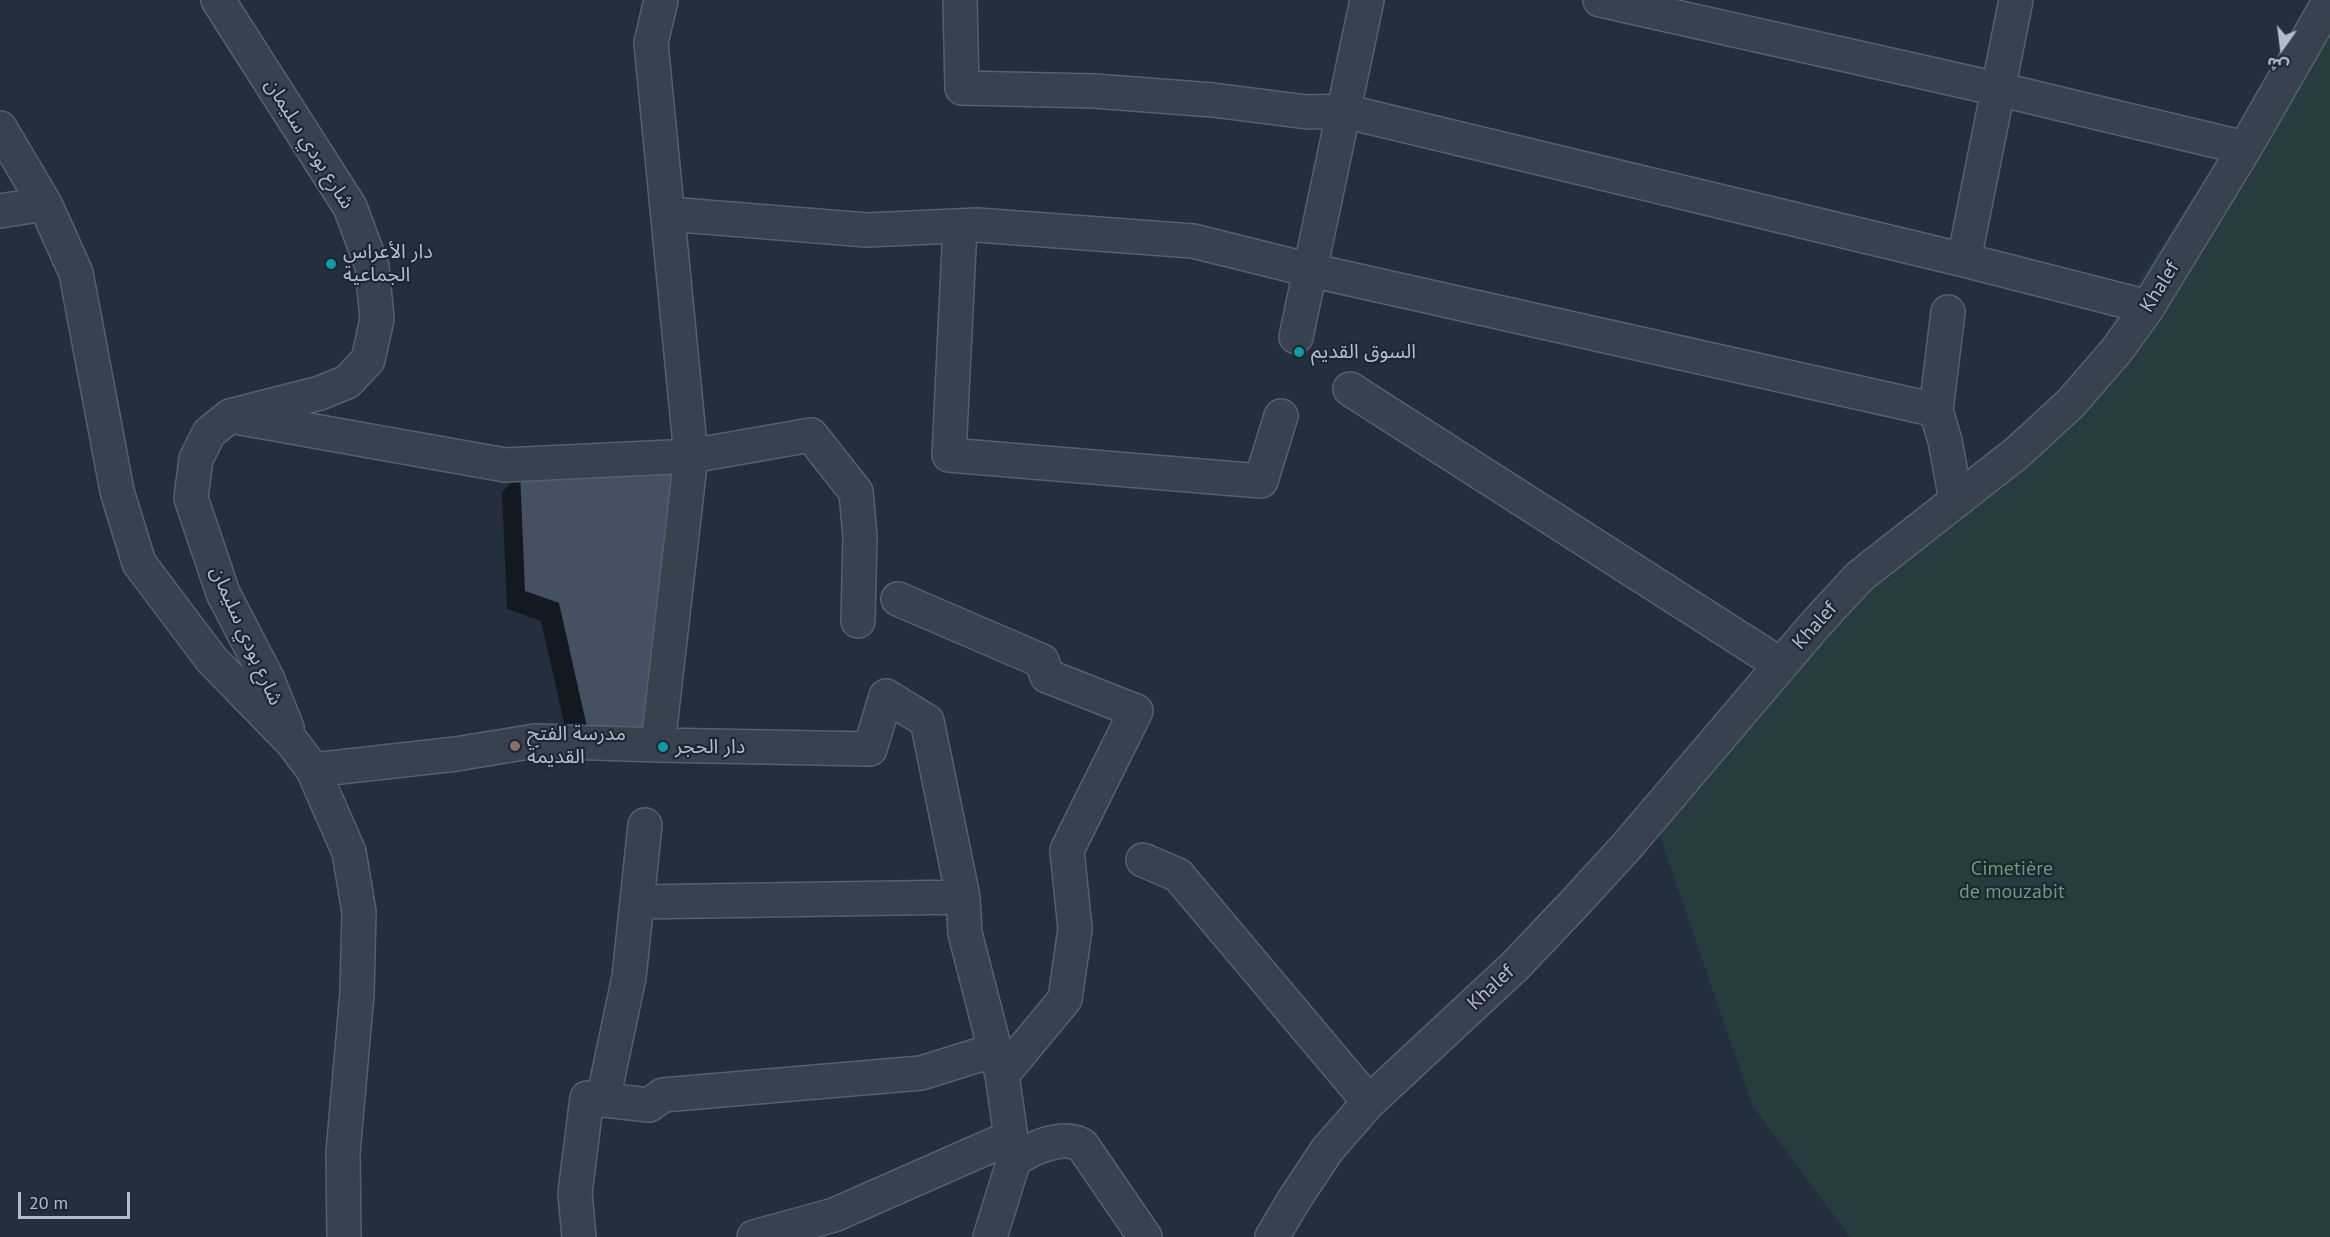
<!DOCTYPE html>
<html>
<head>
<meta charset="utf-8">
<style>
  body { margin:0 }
  #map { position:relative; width:2330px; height:1237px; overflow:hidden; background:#242f3e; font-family:"PT Sans","Noto Sans Arabic",sans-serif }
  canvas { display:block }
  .north { position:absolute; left:2252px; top:18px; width:60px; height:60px; -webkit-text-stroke:4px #1d2633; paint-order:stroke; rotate:194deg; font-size:16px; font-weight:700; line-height:24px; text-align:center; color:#b4bcc9 }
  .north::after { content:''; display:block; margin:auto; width:21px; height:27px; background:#b4bcc9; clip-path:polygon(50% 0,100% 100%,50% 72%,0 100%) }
  .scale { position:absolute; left:18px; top:1192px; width:112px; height:27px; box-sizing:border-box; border:3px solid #b4bcc9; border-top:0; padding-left:8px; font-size:18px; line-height:21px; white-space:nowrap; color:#b4bcc9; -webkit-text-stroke:4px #1d2633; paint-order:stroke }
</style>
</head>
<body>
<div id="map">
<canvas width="2330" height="1237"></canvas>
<div class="north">ش</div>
<div class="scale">20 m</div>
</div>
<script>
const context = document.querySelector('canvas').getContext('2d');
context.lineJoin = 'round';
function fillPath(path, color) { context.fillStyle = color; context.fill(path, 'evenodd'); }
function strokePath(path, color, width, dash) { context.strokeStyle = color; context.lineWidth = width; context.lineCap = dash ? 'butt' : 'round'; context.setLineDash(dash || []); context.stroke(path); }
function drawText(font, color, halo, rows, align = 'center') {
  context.font = font + ' "PT Sans","Noto Sans Arabic",sans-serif'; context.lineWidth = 4.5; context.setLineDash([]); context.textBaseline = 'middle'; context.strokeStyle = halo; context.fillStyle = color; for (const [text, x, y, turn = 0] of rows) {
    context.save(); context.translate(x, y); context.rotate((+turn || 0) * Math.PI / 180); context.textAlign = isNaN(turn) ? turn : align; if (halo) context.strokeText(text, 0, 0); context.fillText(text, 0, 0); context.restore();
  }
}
fillPath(new Path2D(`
  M2330 0V1237H1850L1752 1105 1648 801 1772 669 2084 367 2313 11Z`), '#263c3f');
fillPath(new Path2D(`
  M521 473 654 731 569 745 541 621 507 609 502 492Z`), '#0007');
fillPath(new Path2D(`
  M684 464 655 732 587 727 559 603 525 591 520 472Z`), '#455162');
const street = new Path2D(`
  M218 0 350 207 372 266 377 319 368 360 347 382 320 393 230 416 209 433 196 459 191 498 223 593 267 678 287 728
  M960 0 962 88 1094 91 1213 100 1307 112 1344 111 1964 260 2148 307
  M1600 0 1998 89 2245 148
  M0 128 45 204 76 273 117 491 139 563 212 660 293 743 313 770 349 852 359 912 357 993 343 1153 344 1237
  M0 211 45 204
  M668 214 867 230 977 225 1193 241 1310 270 1936 410 1948 312
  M960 226 949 455 1261 481 1281 416
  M1964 260 2016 0
  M1296 337 1367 0
  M1350 389 1781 665
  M1936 410 1945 441 1956 500
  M241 418 505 465 691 456 811 435 856 492 860 536 858 621
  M898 599 1042 661 1047 676 1136 711 1067 850 1075 929 1065 999 1002 1075
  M658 745 691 456 651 43 661 0
  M313 770 456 754 535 741 658 745 870 749 886 696 927 721 963 897 965 933 995 1050 921 1073 663 1095 649 1105 587 1098 575 1193 579 1237
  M1143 860 1178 875 1369 1102
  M637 902 963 897
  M997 1055 1002 1075 1014 1158
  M603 1100 629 977 645 825
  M754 1237 834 1215 1011 1137
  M990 1237 1014 1160C1032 1148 1062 1134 1082 1145L1145 1237
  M1272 1237 1294 1200 1327 1150 1369 1102 1515 966 1572 906 1627 846 1814 626 1859 577 2018 452 2071 403 2117 350 2148 307 2245 148 2330 0`);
strokePath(street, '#565f6c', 36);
strokePath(street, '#38414e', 33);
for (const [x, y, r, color] of [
  [331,264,6,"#0f9aa8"],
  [1299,352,6,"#0f9aa8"],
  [515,746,6,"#8d6e63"],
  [663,747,6,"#0f9aa8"]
]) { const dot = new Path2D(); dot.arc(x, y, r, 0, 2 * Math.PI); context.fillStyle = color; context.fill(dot); strokePath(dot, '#1d2633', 2); }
drawText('20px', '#b4bcc9', '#1d2633', [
  ["شارع بودي سليمان",309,144,58],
  ["Khalef",2160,287,-58],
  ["Khalef",1815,626,-48],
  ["شارع بودي سليمان",246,636,66],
  ["Khalef",1491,988,-43]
]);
drawText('20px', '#b4bcc9', '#1d2633', [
  ["دار الأعراس",343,252],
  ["الجماعية",343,275],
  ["السوق القديم",1311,352],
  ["مدرسة الفتح",527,734],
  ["القديمة",527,757],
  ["دار الحجر",675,747]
], 'left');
drawText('20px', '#6b9a76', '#1d2633', [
  ["Cimetière",2012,869],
  ["de mouzabit",2012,892]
]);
</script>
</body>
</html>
